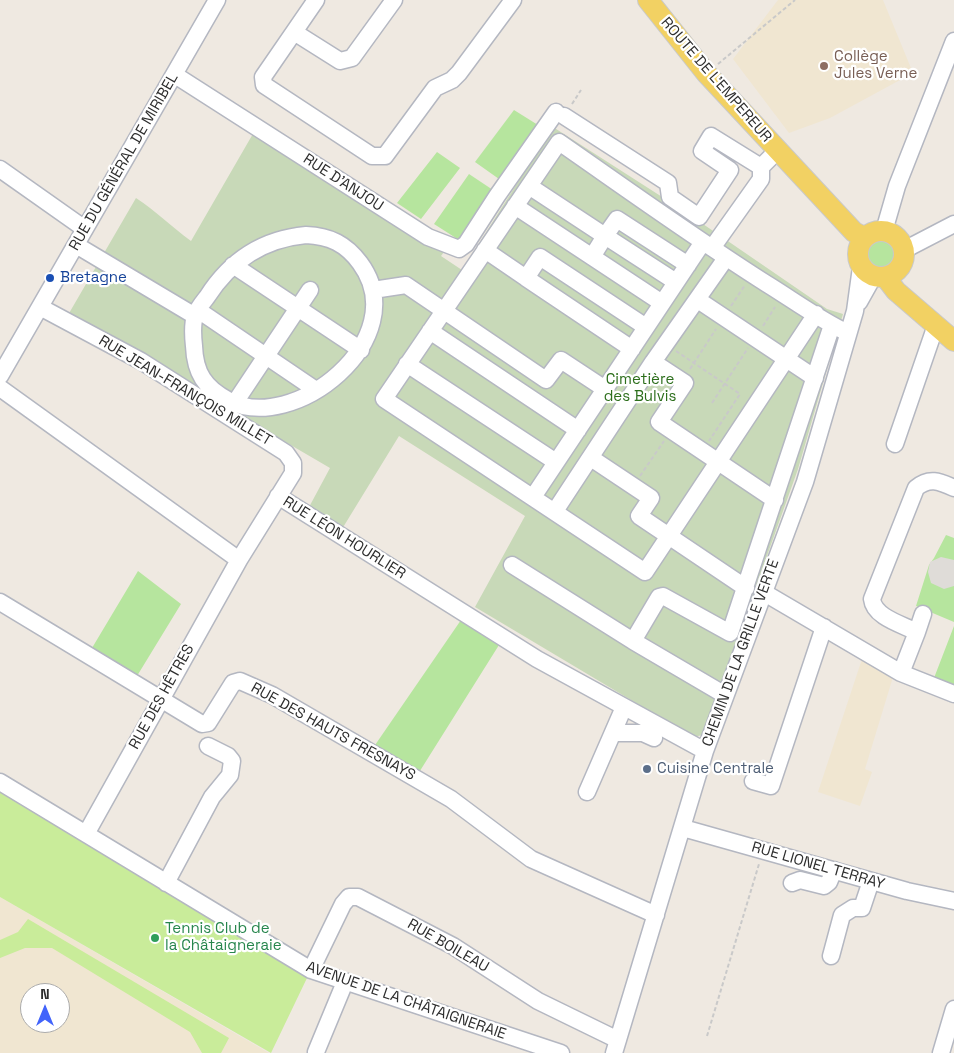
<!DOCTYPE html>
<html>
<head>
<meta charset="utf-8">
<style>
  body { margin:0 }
  #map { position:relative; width:954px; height:1053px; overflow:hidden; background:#efe9e1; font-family:"Space Grotesk",sans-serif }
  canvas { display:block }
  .north { position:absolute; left:20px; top:983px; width:50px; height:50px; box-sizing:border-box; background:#fff; border:1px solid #ababab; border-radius:50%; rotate:0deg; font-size:14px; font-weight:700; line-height:20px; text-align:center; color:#2e2e2e }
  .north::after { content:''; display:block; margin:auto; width:18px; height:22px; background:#4264fb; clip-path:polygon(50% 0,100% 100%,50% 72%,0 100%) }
</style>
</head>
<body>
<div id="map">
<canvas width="954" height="1053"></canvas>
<div class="north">N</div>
</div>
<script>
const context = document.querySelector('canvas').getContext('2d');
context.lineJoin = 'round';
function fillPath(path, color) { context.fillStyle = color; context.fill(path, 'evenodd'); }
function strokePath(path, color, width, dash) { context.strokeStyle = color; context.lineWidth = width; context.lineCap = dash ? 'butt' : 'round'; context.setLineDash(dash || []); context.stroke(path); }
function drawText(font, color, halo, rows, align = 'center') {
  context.font = font + ' "Space Grotesk",sans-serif'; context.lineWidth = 4.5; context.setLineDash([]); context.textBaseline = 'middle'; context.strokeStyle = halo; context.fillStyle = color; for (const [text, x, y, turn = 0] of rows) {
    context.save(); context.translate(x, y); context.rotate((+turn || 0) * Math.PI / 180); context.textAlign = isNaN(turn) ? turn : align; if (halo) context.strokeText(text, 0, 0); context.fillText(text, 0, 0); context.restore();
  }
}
fillPath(new Path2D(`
  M778 0H883L913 73 830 118 789 133 733 59Z
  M862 659 893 677 865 769 872 772 860 806 818 792Z
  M0 897 269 1053H0ZM30 993H60V1023H30Z`), '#f0e6d1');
fillPath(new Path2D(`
  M514 110 538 125 499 179 475 162Z
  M437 152 460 168 421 219 397 203Z
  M469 174 493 190 459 240 434 224Z
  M867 254a15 15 0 1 1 30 0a15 15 0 1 1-30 0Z
  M946 535 954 538V622L916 606 929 565 934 558Z
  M138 571 181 604 137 676 92 648Z
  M461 620 499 645 418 774 373 748Z
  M954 626V686L934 678Z`), '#b6e59e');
fillPath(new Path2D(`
  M553 127 684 211 827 309 843 314 798 469 703 735 693 737 475 607 525 516 399 436 342 529 308 509 330 468 68 315 136 198C156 211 172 227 191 241L254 132 444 252 441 256 462 270Z`), '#c8d9b8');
fillPath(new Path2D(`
  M0 792 307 978 271 1053 0 897Z
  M28 919 229 1038 221 1053H202L190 1032 52 948H25L0 958V940L18 932Z`), '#c9ec9a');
fillPath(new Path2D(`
  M941 557 954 560V586L944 589 931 583 928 572 930 562Z`), '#dfdcd8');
const minor = new Path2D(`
  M316 0 263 77 264 85 372 156H385L435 88 452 80 459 73 513 0
  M294 32 340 61 352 58 394 0
  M175 75 428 237 459 249 466 244 497 196 556 112
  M564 116 668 183 670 197 699 217 730 170 702 151 711 136 761 167
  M0 169 85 229
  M529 186 605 236 617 219 688 265
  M515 206 662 303
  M884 231 897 186 954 41
  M306 235C330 236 346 244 360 263 416 339 292 436 228 400 205 388 195 373 194 346 193 337 192 325 195 316 197 309 203 302 207 297 230 261 263 239 306 235Z
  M76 245 195 316
  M712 248 761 179V167L771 157
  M485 250 526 278 540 257 646 327
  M904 250 954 224
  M592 257 605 236 676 282
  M233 265 361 350
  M526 278 632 349
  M373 290 406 285 546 380 561 360 605 389
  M698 300 815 378
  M859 302 873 277
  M198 310 316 390
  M816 314 645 572 384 399 559 142C628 190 696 239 767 284 793 300 820 320 848 333
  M430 331 578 430
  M653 362 685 383 659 422 775 500
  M407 364 556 462
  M0 376 217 0
  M0 388 239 560 293 473V463L286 453 141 361 40 307
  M234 404 310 290
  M895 444 936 325
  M591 458 651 498 639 516 746 588
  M278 496 537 659 705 751
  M533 497 703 242
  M555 511 653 362 726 258
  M512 565 633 641 725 695
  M763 592 901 673 954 694
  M0 602 202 724 208 723 233 683 240 681 272 695 451 799 531 859 656 915
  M923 614 917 632C901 624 874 617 872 599L916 488C929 477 939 481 954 488
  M633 641 659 597 663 596 730 633 832 325
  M901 673 917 632
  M613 733H643L654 738
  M753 781 771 786 824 627
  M0 782 311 970 561 1053
  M587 792 624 707
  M683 828 907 891 954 901
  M86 834 239 560
  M166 883 212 797 230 775 232 761 228 756 208 746
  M792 883 800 880 824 886 829 882 834 870
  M831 956 842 915 853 908H862L871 881
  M311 970 343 904 349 897H358L453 946 538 1001 618 1040
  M316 1052 345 982
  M614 1053 705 751 805 482 855 311 861 267
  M941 1053 954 1009`);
const major = new Path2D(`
  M648 0 706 73 854 232 864 237
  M858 254a23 23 0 1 1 46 0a23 23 0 1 1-46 0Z
  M886 278 896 291 954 341`);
strokePath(minor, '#b4b7c1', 19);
strokePath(major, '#c9c9c9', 22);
strokePath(new Path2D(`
  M718 64 795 0
  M572 104 581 90
  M731 306 745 285
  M763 326 775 307
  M676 351 740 394 709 441
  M690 369 716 329
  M712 403 748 348
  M640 476 664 441
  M707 1036 759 864`), '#c9c9c9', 2, [4, 2.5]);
strokePath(minor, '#fff', 16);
strokePath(major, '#f2d163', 20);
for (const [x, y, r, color] of [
  [824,66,5,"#8d6e63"],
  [50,278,5,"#1a4fb4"],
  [647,769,5,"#5c6f8a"],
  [155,938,5,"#2e9e5b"]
]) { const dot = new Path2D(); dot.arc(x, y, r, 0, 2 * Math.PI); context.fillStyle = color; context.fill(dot); strokePath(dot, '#fff', 2); }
drawText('15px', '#785e54', '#fff', [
  ["Collège",834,57],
  ["Jules Verne",834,74]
], 'left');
drawText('15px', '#2e2e2e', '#fff', [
  ["ROUTE DE L'EMPEREUR",716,80,49],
  ["RUE DU GÉNÉRAL DE MIRIBEL",124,162,-60],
  ["RUE D'ANJOU",343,183,33],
  ["RUE JEAN-FRANÇOIS MILLET",185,391,31],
  ["RUE LÉON HOURLIER",344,538,32],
  ["CHEMIN DE LA GRILLE VERTE",741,653,-70],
  ["RUE DES HÊTRES",162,697,-61],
  ["RUE DES HAUTS FRESNAYS",333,732,29],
  ["RUE LIONEL TERRAY",818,866,16],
  ["RUE BOILEAU",448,946,30],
  ["AVENUE DE LA CHÂTAIGNERAIE",406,1001,19]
]);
drawText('15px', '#164399', '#fff', [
  ["Bretagne",60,278]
], 'left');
drawText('15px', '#2c6e1b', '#fff', [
  ["Cimetière",640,380],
  ["des Bulvis",640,397]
]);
drawText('15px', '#4e5e75', '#fff', [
  ["Cuisine Centrale",657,769]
], 'left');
drawText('15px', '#27864d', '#fff', [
  ["Tennis Club de",165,929],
  ["la Châtaigneraie",165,946]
], 'left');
</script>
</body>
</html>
